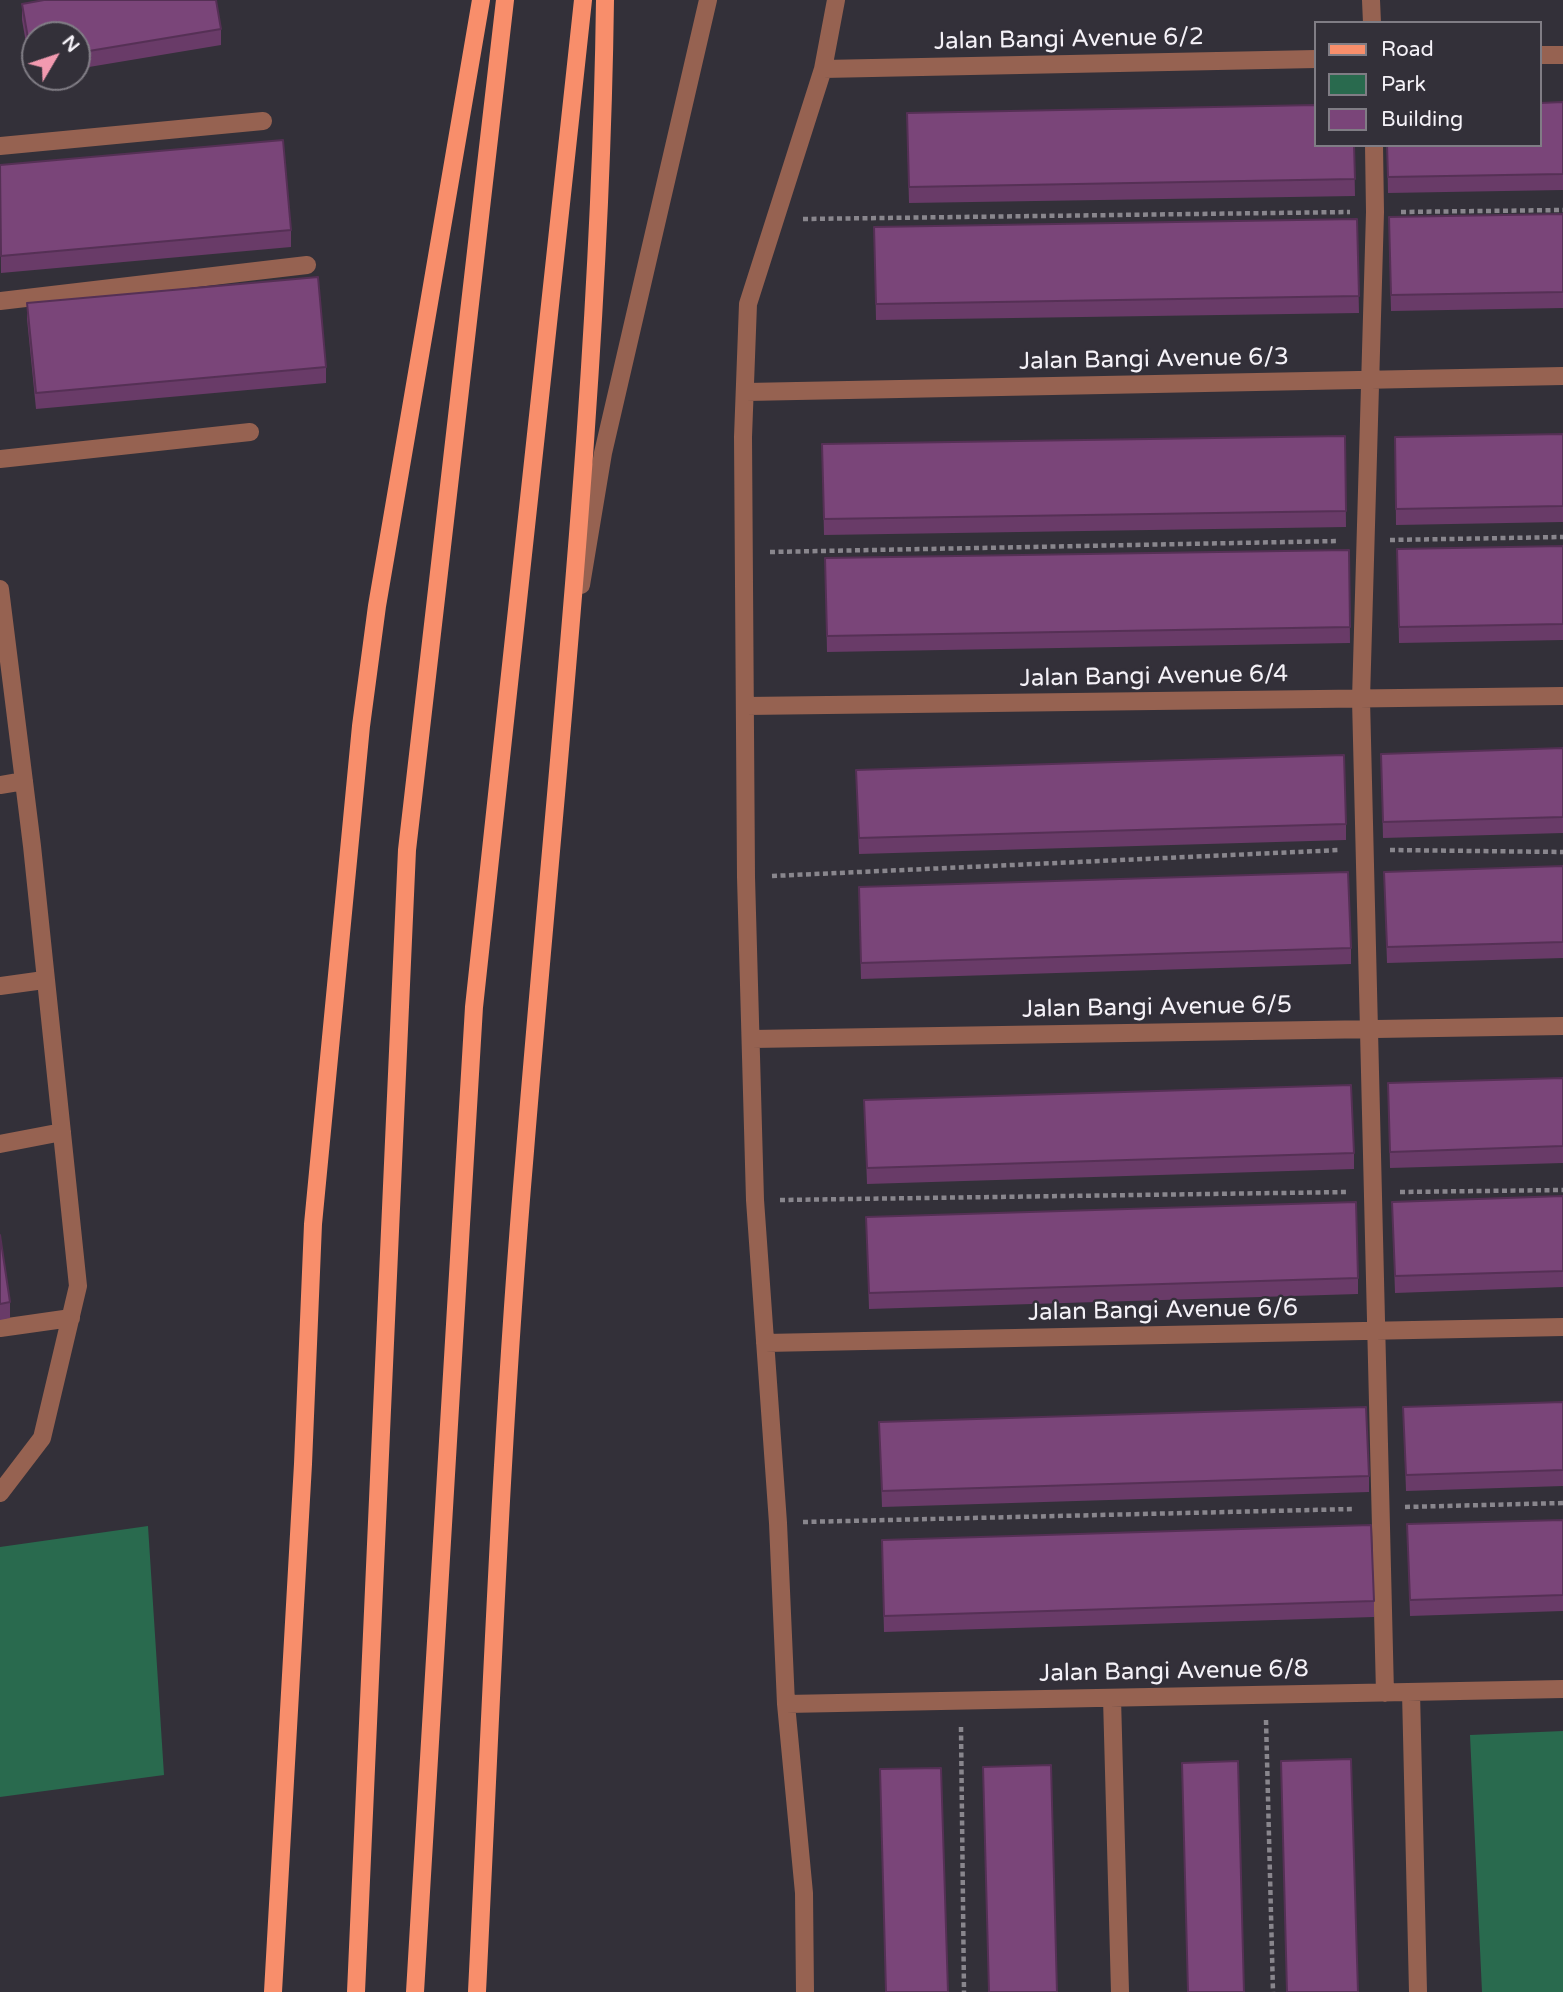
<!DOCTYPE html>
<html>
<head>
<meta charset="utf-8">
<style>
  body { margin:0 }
  #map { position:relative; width:1563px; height:1992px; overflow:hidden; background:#333039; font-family:"Varela Round",sans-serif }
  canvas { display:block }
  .legend { position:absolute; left:1314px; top:21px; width:228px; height:126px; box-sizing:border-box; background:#333039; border:2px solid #807d85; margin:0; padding:9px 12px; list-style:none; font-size:21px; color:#f4f1f7 }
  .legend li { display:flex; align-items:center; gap:14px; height:35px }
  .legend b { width:35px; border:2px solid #807d85 }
  .north { position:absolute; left:21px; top:21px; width:70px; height:70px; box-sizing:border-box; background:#333039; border:2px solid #807d85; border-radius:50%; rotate:51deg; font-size:19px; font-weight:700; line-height:28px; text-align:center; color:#f4f1f7 }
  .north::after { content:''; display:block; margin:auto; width:24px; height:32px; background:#f29ab0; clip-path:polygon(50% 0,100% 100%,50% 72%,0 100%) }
</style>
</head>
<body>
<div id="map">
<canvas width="1563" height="1992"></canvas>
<ul class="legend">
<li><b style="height:9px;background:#f88e6b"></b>Road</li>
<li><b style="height:19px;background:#296a4e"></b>Park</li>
<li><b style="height:19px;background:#7a4579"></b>Building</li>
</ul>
<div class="north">N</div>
</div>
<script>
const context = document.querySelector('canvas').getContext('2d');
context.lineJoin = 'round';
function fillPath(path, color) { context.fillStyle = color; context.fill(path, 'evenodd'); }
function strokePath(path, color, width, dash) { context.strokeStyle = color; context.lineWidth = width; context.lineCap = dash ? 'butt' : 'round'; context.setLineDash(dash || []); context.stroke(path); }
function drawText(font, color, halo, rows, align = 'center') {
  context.font = font + ' "Varela Round",sans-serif'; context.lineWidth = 5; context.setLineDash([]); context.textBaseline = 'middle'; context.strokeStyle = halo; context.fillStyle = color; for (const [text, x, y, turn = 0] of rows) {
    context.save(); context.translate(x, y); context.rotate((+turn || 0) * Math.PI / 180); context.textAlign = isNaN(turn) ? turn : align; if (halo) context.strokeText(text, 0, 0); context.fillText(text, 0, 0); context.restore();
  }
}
fillPath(new Path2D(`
  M148 1526 164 1775 0 1797V1547Z
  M1563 1731V1992H1482L1470 1735Z`), '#296a4e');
strokePath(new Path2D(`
  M1401 212 1563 210
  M803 219 1350 212
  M1390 540 1563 537
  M770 552 1339 541
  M1390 850 1563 852
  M772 876 1340 850
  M1400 1192 1563 1190
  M780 1200 1349 1192
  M1405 1507 1563 1503
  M803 1522 1354 1509
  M1266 1720 1273 1992
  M961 1727 964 1992`), '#89868d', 4.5, [5, 3.5]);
strokePath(new Path2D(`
  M1371 0 1372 23
  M1540 55H1563
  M823 69 1316 59
  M1374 145 1375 212 1361 699 1385 1693
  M0 146 263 121
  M0 301 307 265
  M746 392 1563 376
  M0 459 250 432
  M581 585 603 453 708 0
  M0 589 32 846 78 1286 42 1438 0 1493
  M746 706 1563 696
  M0 785 24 781
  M0 986 44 980
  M752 1039 1563 1026
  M0 1144 62 1132
  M0 1328 71 1318
  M765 1343 1563 1327
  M1411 1692 1418 1992
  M1112 1698 1120 1992
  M786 1704 1563 1689
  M805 1992 804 1893 786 1704 778 1523 755 1200 746 877 743 437 748 304 823 69 836 0`), '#966251', 18);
strokePath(new Path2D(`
  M273 1992 303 1464 313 1224 361 726 377 606 481 0
  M356 1992 407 850 505 0
  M415 1992 474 1007 583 0
  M477 1992C491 1711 501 1431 525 1151 556 768 600 385 605 0`), '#f88e6b', 18);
fillPath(new Path2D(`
  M22 4 221 29V45L77 69V35H35V76L32 77 22 20Z
  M1563 102V190L1388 193 1387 145Z
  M907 129 1354 145 1355 196 909 203Z
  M0 165 291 230V247L1 273Z
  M1563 214V308L1391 311 1389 234Z
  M1357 219 1359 313 876 320 874 227Z
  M27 303 326 367V383L36 409 27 319Z
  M1563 434V522L1396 525 1395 437Z
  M1345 436 1346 527 824 535 822 444Z
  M1563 546V640L1399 643 1397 549Z
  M1349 550 1350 643 827 652 825 558Z
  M1563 748V833L1383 838 1381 754Z
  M856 770 1346 824V840L859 854Z
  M1563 866V958L1387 963 1384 872Z
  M859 903 1351 948V964L861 979Z
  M1563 1078V1163L1390 1168 1388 1083Z
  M864 1100 1354 1153V1169L867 1184Z
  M1563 1196V1287L1395 1293 1392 1202Z
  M866 1217 1358 1278V1294L869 1309Z
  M0 1235 10 1302V1318L0 1320Z
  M1563 1402V1486L1406 1491 1403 1407Z
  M879 1422 1369 1476V1492L882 1507Z
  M1563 1520V1611L1410 1616 1407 1524Z
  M882 1556 1374 1601V1617L884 1632Z`), '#693b68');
const building = new Path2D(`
  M44 0H216L221 29 77 53V35H35V60L32 61 22 4Z
  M1563 102V174L1388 177 1387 145H1540V103Z
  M1316 105V145H1354L1355 179 909 187 907 113Z
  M283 140 291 230 1 256 0 165Z
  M1563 214V292L1391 295 1389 217Z
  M1357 219 1359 296 876 304 874 227Z
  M318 277 326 367 36 393 27 303Z
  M1563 434V506L1396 509 1395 437Z
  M1345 436 1346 511 824 519 822 444Z
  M1563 546V624L1399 627 1397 549Z
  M1349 550 1350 627 827 636 825 558Z
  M1563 748V817L1383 822 1381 754Z
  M1344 755 1346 824 859 838 856 770Z
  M1563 866V942L1387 947 1384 872Z
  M1348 872 1351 948 861 963 859 887Z
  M1563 1078V1146L1390 1152 1388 1083Z
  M1351 1085 1354 1153 867 1168 864 1100Z
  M1563 1196V1271L1395 1276 1392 1202Z
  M1356 1202 1358 1278 869 1293 866 1217Z
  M0 1235 10 1302 0 1304Z
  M1563 1402V1470L1406 1475 1403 1407Z
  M1366 1407 1369 1476 882 1491 879 1422Z
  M1563 1520V1595L1410 1600 1407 1524Z
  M1371 1525 1374 1601 884 1616 882 1540Z
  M1351 1759 1358 1992H1287L1281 1761Z
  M1238 1761 1244 1992H1188L1182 1763Z
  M1051 1765 1057 1992H989L983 1767Z
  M941 1768 948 1992H886L880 1769Z`);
fillPath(building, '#7a4579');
strokePath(building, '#553055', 2);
drawText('24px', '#f4f1f7', '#333039', [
  ["Jalan Bangi Avenue 6/2",1069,40,-1],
  ["Jalan Bangi Avenue 6/3",1154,360,-1],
  ["Jalan Bangi Avenue 6/4",1154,677,-1],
  ["Jalan Bangi Avenue 6/5",1157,1008,-1],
  ["Jalan Bangi Avenue 6/6",1163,1311,-1],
  ["Jalan Bangi Avenue 6/8",1174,1672,-1]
]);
</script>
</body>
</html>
